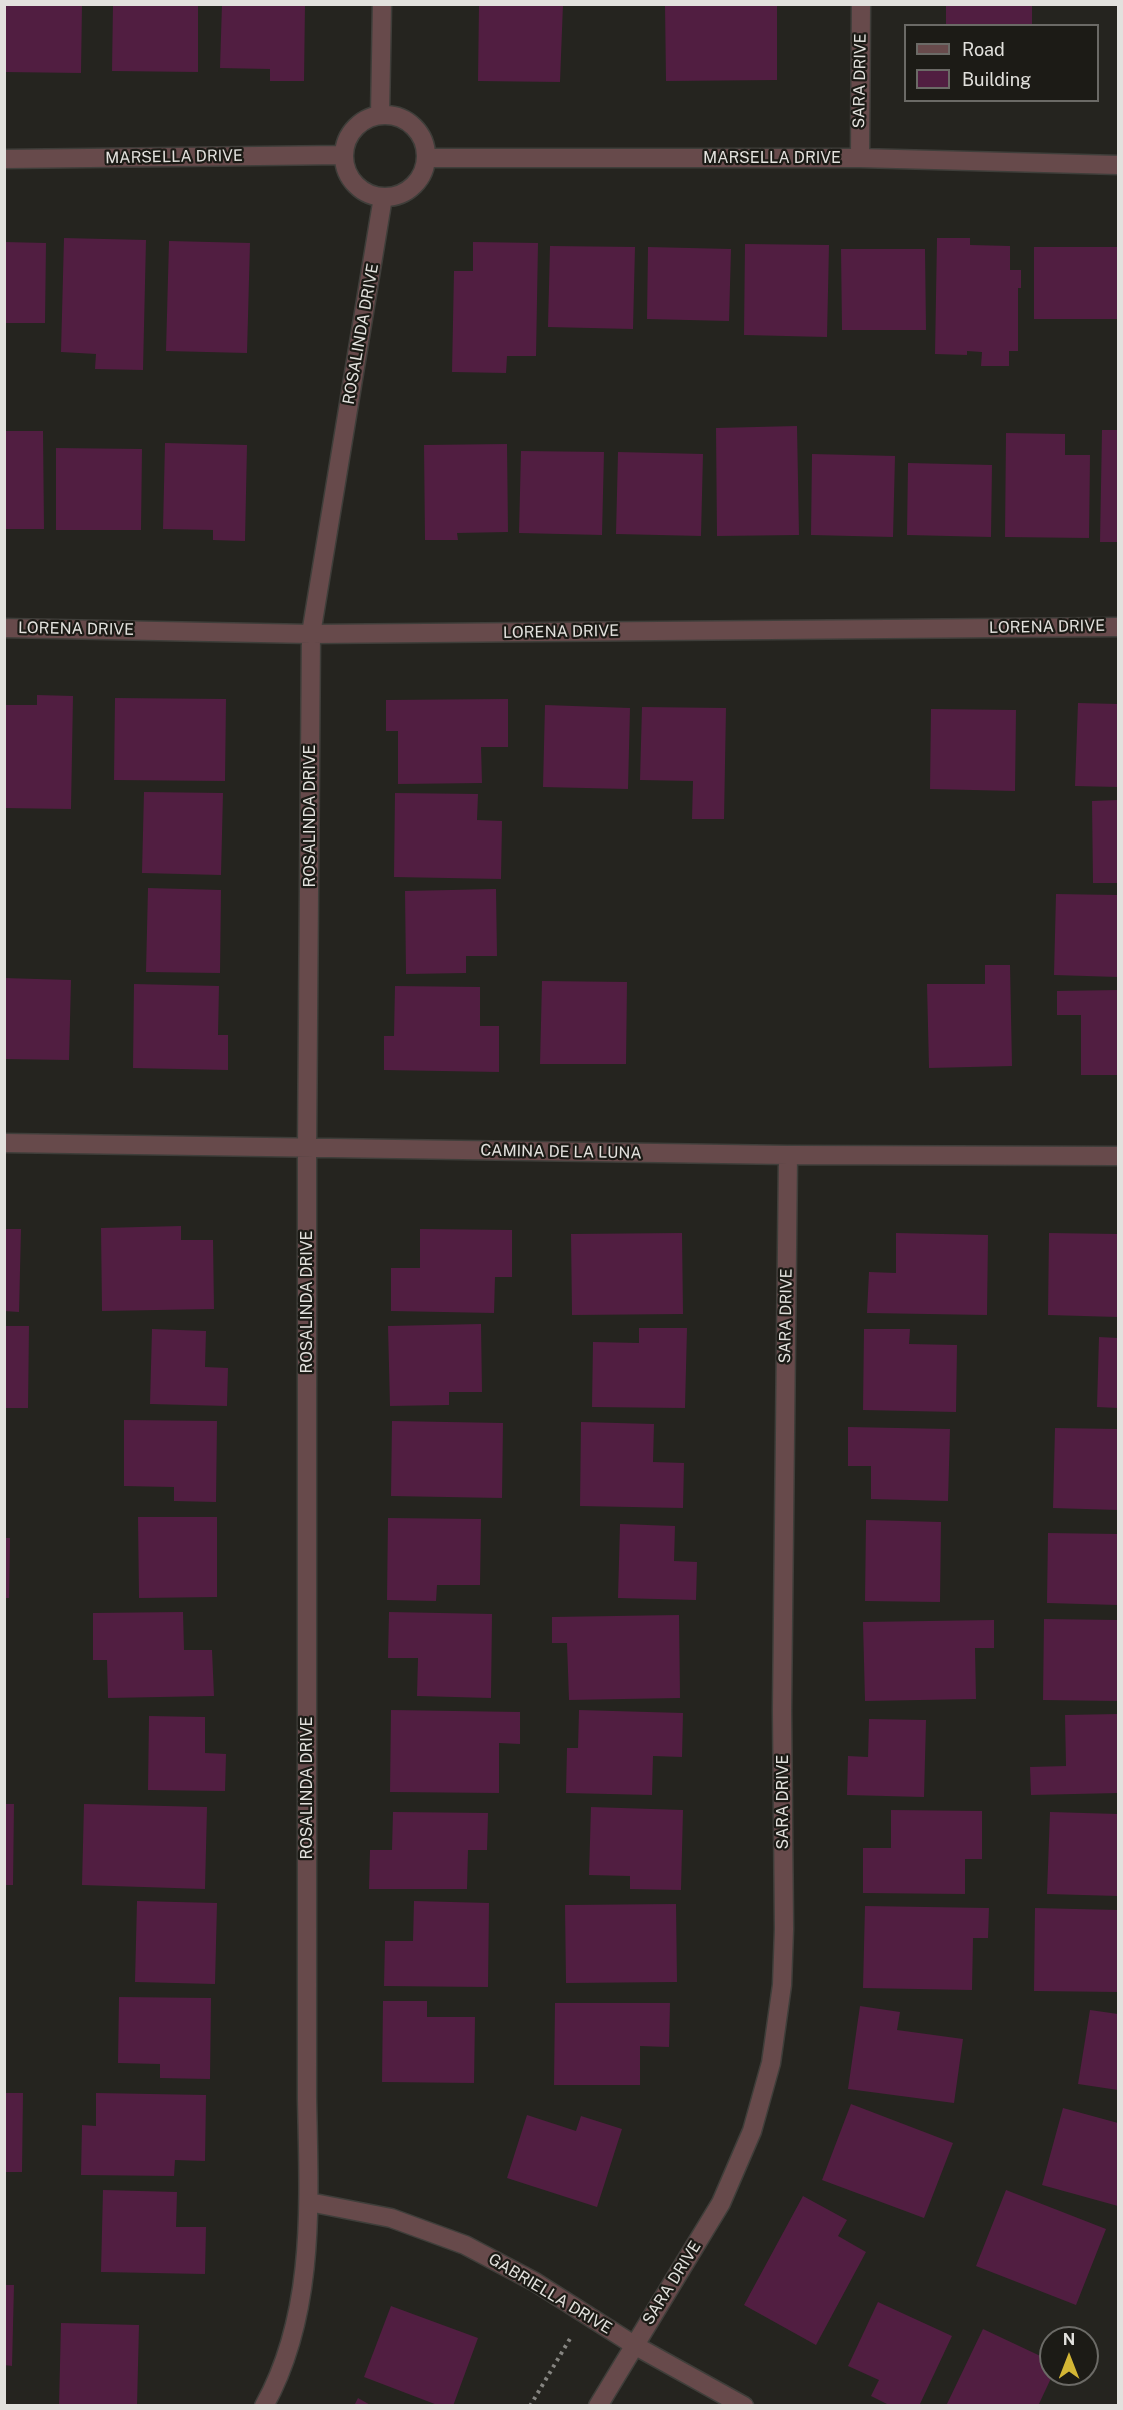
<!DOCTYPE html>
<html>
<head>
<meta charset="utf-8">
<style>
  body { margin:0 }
  #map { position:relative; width:1123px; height:2410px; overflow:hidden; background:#25241f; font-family:"Public Sans",sans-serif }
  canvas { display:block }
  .frame { position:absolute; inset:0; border:6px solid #e2e1dd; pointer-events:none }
  .legend { position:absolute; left:904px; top:24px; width:195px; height:78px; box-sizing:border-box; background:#1c1b16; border:2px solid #6b6a66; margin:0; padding:8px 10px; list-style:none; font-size:18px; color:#e2e1dd }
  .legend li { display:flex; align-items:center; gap:12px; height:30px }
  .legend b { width:30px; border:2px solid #6b6a66 }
  .north { position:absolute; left:1039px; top:2326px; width:60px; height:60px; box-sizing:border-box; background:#1c1b16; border:2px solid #6b6a66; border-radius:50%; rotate:0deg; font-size:16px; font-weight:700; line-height:24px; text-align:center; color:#e2e1dd }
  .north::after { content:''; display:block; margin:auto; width:21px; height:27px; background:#d3b635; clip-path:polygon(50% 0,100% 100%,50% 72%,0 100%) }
</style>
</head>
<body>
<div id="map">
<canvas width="1123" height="2410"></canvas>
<div class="frame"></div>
<ul class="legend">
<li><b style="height:8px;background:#674a4b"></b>Road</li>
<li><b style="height:16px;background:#511e41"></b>Building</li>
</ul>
<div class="north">N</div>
</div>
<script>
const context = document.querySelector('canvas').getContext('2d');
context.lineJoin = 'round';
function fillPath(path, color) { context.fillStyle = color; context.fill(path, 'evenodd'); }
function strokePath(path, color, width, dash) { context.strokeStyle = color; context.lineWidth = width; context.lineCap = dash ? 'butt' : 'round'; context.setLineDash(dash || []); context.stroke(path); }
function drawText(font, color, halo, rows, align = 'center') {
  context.font = font + ' "Public Sans",sans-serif'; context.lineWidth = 4.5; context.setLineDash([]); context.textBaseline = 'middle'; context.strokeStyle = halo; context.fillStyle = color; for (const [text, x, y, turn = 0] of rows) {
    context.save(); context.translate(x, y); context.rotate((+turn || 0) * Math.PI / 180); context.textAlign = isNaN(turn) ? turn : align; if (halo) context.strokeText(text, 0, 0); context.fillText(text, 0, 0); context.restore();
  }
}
fillPath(new Path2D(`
  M4 4H82L81 73 4 72Z
  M113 4H198V72L112 71Z
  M222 4H305L304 81H270V69L220 68Z
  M479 4H563L560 82 478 81Z
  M665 4H777V80L666 81Z
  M946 4H1032V26H946Z
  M64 238 146 240 143 370 95 369 96 354 61 352Z
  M937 238H970V245L1010 246V270H1021V288H1018V351H1009V366H981L982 352 967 351V355L935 354Z
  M169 241 250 243 247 353 166 351Z
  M4 242 46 243 45 323H4Z
  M473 242 538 243 536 356H507L506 373 452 372 454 271H473Z
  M745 244 829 245 827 337 744 335Z
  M550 246 635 247 633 329 548 327Z
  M648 247 731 249 729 321 647 319Z
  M1034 247H1117V319H1034Z
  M841 249H925L926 330H842Z
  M797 426 799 535 717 536 716 428Z
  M1102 430H1118V542H1100Z
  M4 431H43L44 529H4Z
  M1006 433 1065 434V455H1090L1089 538 1005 537Z
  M165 443 247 445 245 541 213 540V530L163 529Z
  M507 444 508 532 457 533 458 540H425L424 445Z
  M56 448 142 449 141 530H56Z
  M521 451 604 452 602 535 519 533Z
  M618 452 703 454 701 536 616 534Z
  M812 454 895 456 893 537 811 535Z
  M908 463 992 465 991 537 907 535Z
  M37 695 73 696 71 809 4 808V705H37Z
  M115 698 226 699 225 781 114 780Z
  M508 699V747H481L482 783 398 784V731H386V700Z
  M1078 703 1118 704V787L1075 786Z
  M545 705 630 708 628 789 543 787Z
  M642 707 726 708 724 819H692L693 781 640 780Z
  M931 709 1016 710 1015 791 930 789Z
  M144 792 223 793 221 875 142 873Z
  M395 793 478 794 477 820 502 821 501 879 394 877Z
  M1118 800V883H1093L1092 801Z
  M148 888 221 890 220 973 146 972Z
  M496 889 497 956H466V973L406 974 405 891Z
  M1056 894 1118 895V977L1054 975Z
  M985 965H1010L1012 1066 929 1068 927 984H985Z
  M4 978 71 980 69 1060 4 1059Z
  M542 981 627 982 626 1064H540Z
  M134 984 219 986 218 1035H228V1070L133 1068Z
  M395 986 480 987V1026H499V1072L384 1070V1036H394Z
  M1118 990V1075H1081V1015H1057V991Z
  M181 1226V1240H213L214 1309 102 1311 101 1228Z
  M4 1229H21L19 1312 4 1311Z
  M420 1229 512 1230V1277H495L494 1313 391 1311V1268H420Z
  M682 1233 683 1314 572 1315 571 1234Z
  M896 1233 988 1235 987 1315 867 1313 869 1272 896 1273Z
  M1049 1233 1118 1234V1317L1048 1315Z
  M481 1324 482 1392H449V1405L390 1406 388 1326Z
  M4 1326H29L28 1408H4Z
  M639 1328H687L685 1408 592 1407 593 1342 639 1343Z
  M152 1329 206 1331 205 1367 228 1368 227 1406 150 1404Z
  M864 1329H910L909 1344 957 1345 956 1412 863 1410Z
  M1099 1337 1118 1338V1408L1097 1407Z
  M124 1420 217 1421 216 1502 174 1501V1487L124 1486Z
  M392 1421 503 1423 502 1498 391 1496Z
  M581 1422 654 1424 653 1462 684 1463 683 1508 580 1506Z
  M848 1427 950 1429 948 1501 871 1499V1466H848Z
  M1055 1428 1118 1429V1510L1053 1508Z
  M138 1517H217V1597L139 1598Z
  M388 1518 481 1519 480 1585H437L436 1601 387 1600Z
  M866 1520 941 1522 940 1602 865 1601Z
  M620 1524 675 1526 674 1561 697 1562 696 1600 618 1598Z
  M1048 1533 1118 1534V1605L1047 1603Z
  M4 1538H10L9 1598H4Z
  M183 1612 184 1650H212L214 1696 108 1698 107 1660H93V1613Z
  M389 1612 492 1614 491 1698 417 1696 418 1658H388Z
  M679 1615 680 1698 569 1700 567 1643H552V1617Z
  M1044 1619 1118 1620V1701L1043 1700Z
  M994 1620V1648H975L976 1699 865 1701 863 1622Z
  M391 1710 520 1712V1744L499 1743V1793L390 1792Z
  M579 1710 683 1713 682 1757 653 1756 652 1795 566 1793 567 1748H578Z
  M1118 1714V1793L1031 1795 1030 1767 1066 1766 1065 1715Z
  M149 1716 205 1717V1753L226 1754 225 1791 148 1790Z
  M869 1719 926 1720 924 1797 847 1795 848 1756 868 1757Z
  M4 1804H14L13 1885H4Z
  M84 1804 207 1807 205 1889 82 1885Z
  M591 1807 683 1810 681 1890 630 1889V1876L589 1875Z
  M891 1810 982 1811V1859H965V1894L863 1893V1848H891Z
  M393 1812 488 1813 487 1850H468L467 1889H369L370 1850H392Z
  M1050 1812 1118 1814V1896L1047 1894Z
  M137 1901 217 1903 215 1984 135 1982Z
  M414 1901 489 1903 488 1987 384 1986 385 1941H413Z
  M676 1904 677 1982 566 1983 565 1905Z
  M865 1906 989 1908 988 1938H973L972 1990 863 1988Z
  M1035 1908 1118 1910V1992L1034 1991Z
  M119 1997 211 1998 210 2079 160 2078V2064L118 2063Z
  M383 2001H427V2017H475L474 2083 382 2082Z
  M555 2003H670L669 2047 640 2046V2085H554Z
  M860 2006 900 2012 897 2030 963 2039 954 2103 848 2089Z
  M1090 2010 1118 2014V2090L1078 2084Z
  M4 2093H23L22 2172H4Z
  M96 2093 206 2095 205 2161 175 2160 174 2176 81 2175 82 2125 96 2126Z
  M851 2104 953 2143 924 2218 822 2180Z
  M1063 2108 1118 2123V2206L1042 2185Z
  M527 2115 576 2131 581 2116 622 2129 597 2207 507 2178Z
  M103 2190 177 2192 176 2227H206L205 2274 101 2272Z
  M1006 2190 1106 2229 1076 2305 976 2266Z
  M803 2196 847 2220 838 2236 866 2252 816 2345 744 2305Z
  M4 2285H14L12 2366 4 2365Z
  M878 2302 952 2336 919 2406H891L871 2396 879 2380 848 2366Z
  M391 2306 478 2338 453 2406H440L364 2377Z
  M61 2323 139 2325 137 2406H59Z
  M983 2329 1051 2361V2374H1053L1038 2406H946Z
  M358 2398 372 2406H354Z`), '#511e41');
const minor = new Path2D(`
  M380 115 382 4
  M344 156a41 41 0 1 1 82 0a41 41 0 1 1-82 0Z
  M426 158H860L1118 165
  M860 158 861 4
  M4 159 343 155
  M4 628 311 634 1118 627
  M4 1143 788 1155 1118 1156
  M309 2202 391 2218 465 2245 535 2282 634 2345 744 2406
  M264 2406C316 2313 309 2201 307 2099V1148L311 634 383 197
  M598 2406 721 2203 752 2131 771 2063 782 1985 784 1929 782 1710 788 1155`);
strokePath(minor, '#3f3e3a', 21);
strokePath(new Path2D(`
  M530 2406 571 2337`), '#868581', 4, [3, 4.5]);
strokePath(minor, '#674a4b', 18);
drawText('16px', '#e2e1dd', '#1c1b16', [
  ["SARA DRIVE",860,81,-89],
  ["MARSELLA DRIVE",174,157,-1],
  ["MARSELLA DRIVE",772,158],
  ["ROSALINDA DRIVE",361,334,-80],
  ["LORENA DRIVE",1047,627,-1],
  ["LORENA DRIVE",76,629,1],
  ["LORENA DRIVE",561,632,-1],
  ["ROSALINDA DRIVE",310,816,-90],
  ["CAMINA DE LA LUNA",561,1152,1],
  ["ROSALINDA DRIVE",307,1302,-90],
  ["SARA DRIVE",786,1316,-89],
  ["ROSALINDA DRIVE",307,1788,-90],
  ["SARA DRIVE",783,1802,-90],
  ["SARA DRIVE",672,2283,-58],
  ["GABRIELLA DRIVE",550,2294,31]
]);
</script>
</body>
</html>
